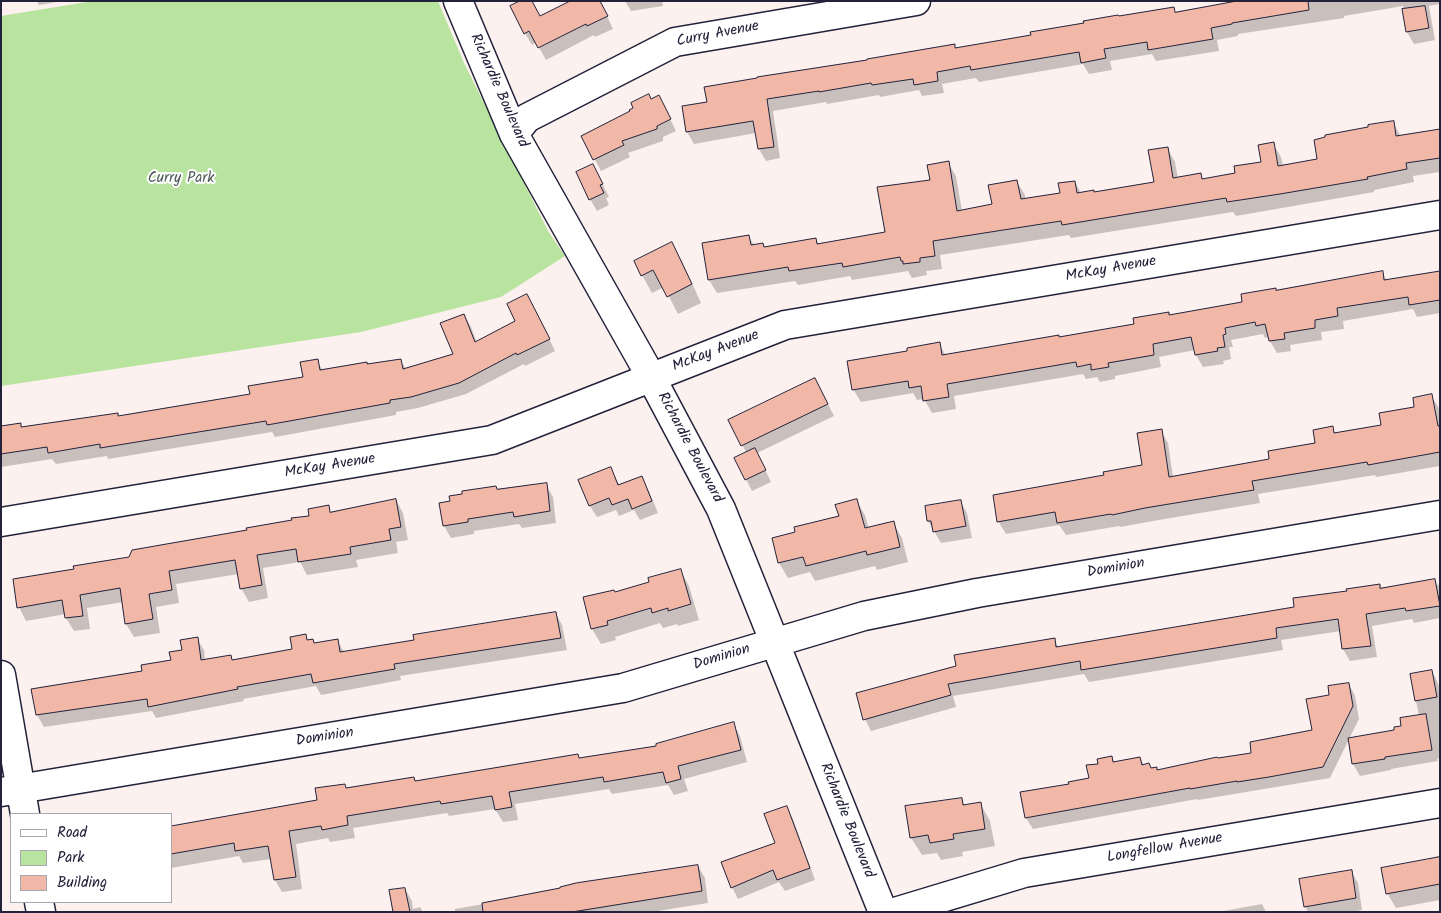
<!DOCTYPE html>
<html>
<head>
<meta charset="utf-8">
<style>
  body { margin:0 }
  #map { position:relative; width:1441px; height:913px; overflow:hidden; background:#fcf1ee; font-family:Kalam,sans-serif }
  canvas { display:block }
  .frame { position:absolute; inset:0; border:2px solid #22223b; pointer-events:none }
  .legend { position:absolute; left:10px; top:813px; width:162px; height:90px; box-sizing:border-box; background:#fff; border:1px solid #a7a7b1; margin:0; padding:6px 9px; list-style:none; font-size:15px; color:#22223b }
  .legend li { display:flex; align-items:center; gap:10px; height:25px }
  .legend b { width:25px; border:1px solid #a7a7b1 }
</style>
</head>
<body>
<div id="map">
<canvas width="1441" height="913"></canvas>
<div class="frame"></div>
<ul class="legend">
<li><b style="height:6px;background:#fff"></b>Road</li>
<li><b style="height:14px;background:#b9e4a0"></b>Park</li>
<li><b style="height:14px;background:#f1b8a8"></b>Building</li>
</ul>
</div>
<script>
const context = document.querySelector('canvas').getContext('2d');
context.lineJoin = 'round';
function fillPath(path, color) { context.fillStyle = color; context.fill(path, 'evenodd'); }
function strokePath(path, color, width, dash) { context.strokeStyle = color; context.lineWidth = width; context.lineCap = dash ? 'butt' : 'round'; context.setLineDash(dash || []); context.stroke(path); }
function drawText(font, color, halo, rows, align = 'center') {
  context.font = font + ' Kalam,sans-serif'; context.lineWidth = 4; context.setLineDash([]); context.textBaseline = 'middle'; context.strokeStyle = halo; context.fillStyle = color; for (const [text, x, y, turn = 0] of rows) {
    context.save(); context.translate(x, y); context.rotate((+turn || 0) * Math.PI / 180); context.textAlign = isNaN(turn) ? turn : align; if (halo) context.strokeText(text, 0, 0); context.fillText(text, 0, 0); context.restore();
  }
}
fillPath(new Path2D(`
  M93 1H438L464 63 548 231 565 256 501 297 361 332 1 386V16Z`), '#b9e4a0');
fillPath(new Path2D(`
  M37 1H57V2L39 5Z
  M600 1 613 29 595 37 594 35 546 60 536 42 532 45 525 33 540 17Z
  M625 1H662L663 6 631 11Z
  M1245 1H1440V4L1429 6 1435 40 1414 44 1407 32 1403 6 1344 16V18L1238 34V36L1217 40 1219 51 1156 61 1152 54 1110 61 1112 70 1089 74 1083 64 979 82 976 78 942 84 944 93 922 96 919 90 880 97 879 95 827 104 826 102 773 111 780 158 766 161 759 149 756 133 694 144 687 132 683 107 954 46 956 49 1032 36 1118 18 1173 8 1176 13Z
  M659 97 676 131 663 137V141L628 153 630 157 601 171 583 137Z
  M1393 122 1401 137 1440 130V172L1413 176 1414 182 1374 190V192L1236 216 1233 212 1071 238 1069 235 940 255 942 269 926 271 927 275 912 278 908 271 852 280 850 276 798 285 795 281 717 293 709 280 749 237 754 245 763 244 765 248 816 239 819 245 887 233 931 181 948 163 956 176 962 211 993 205 1017 182 1025 195V200L1062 194 1075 182 1081 193H1095L1155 183 1167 148 1175 162 1178 179 1201 175 1204 180 1237 174 1263 163 1273 144 1281 157 1283 166 1319 160Z
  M599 177 609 197 606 198 609 205 597 211 590 199Z
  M671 244 682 261 701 303 678 314 664 287 652 293 642 275Z
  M1382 272 1387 281 1440 272V313L1417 317 1413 309 1343 321 1344 329 1321 332 1322 340 1290 345 1291 351 1277 353 1270 341 1269 337 1265 338 1263 334 1231 340 1233 347H1229L1231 359 1223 361 1224 364 1203 367 1196 355 1195 350 1159 357 1161 367 1115 376V379L1100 382 1097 377 1086 379 1083 374 954 396 956 409 932 413 924 399 917 400 913 393 861 402 853 389 909 352 939 343 946 356 1059 338 1135 325 1170 317 1244 303 1276 291Z
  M534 307 555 351 525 366 524 364 466 394 418 408 396 412V415L275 437 272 432 108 459 107 456 56 464 52 459 1 467V427L20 424 22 429 119 417 251 395 304 378 317 361 323 371 400 360 406 369 455 355 464 315 471 327 477 343 517 322Z
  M822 392 834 416 757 453 771 482 752 491 746 479 747 454 730 421Z
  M1431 396 1439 408 1440 414V466L1376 477 1375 475 1258 494 1260 503 1153 521 1120 527 1119 526 1066 535 1059 525 1006 534 998 521 1105 476 1143 466 1161 431 1168 443 1173 477 1271 460 1316 444 1332 428 1336 434 1382 426 1416 408Z
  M610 468 620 486 642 477 648 489 658 513 640 520 634 510 619 516 616 510 597 517 590 506Z
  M546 485 553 497 556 523 522 528 519 524 474 531V534L451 538 444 526 440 504 497 490Z
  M396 500 403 513 408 540 396 542 398 553 356 560 358 567 307 575 300 562 263 568 268 598 249 602 241 588 239 574 176 584 179 603 156 607 160 633 134 637 126 624 123 602 87 608 90 629 74 631 66 618V614L26 621 19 607 75 570 311 517 328 507 331 513Z
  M856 500 865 515 869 529 893 523 902 538 908 562 877 570 875 566 815 581 810 572 788 578 779 563 773 539 797 533 840 517Z
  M960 501 967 513 972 538 941 543 928 521Z
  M680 570 689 586 699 620 678 626 677 624 663 628 660 623 615 637 616 640 601 644 592 629 615 594 650 583Z
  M1435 580 1437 585 1440 584V618L1414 623 1412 619 1372 626 1377 657 1350 661 1343 649 1341 631 1281 640 1283 650 1089 682 1084 674 953 696 956 707 871 731 865 719 857 694 1054 640 1059 648 1296 608 1348 592 1379 585 1382 589Z
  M556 614 562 625 567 650 400 676 401 680 321 695 316 686 243 699 244 701 156 718 152 711 44 727 37 715 172 661 197 639 204 650 205 660 230 656 233 661 293 650 305 635 308 641 312 640 314 644 337 640 344 652 415 641Z
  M1432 671 1438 683 1440 691V758L1437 759 1438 761 1391 769V770L1360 776 1353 764 1349 739 1330 778 1198 800 1197 799 1033 829 1026 818 1070 785 1090 779 1099 765 1112 758 1115 763 1140 758 1144 765 1157 771 1253 755 1313 731 1331 696 1349 684 1355 696 1359 719 1349 739 1396 731 1419 716 1411 675Z
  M733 724 740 736 747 762 684 779 688 791 674 795 668 785 612 794 609 789 515 804 518 820 503 822 495 809 449 816 447 813 353 828 355 838 330 842 328 838 296 844 302 889 282 892 275 880 271 859 243 863 239 856 171 868V827L318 801 345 785 347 789 416 782 578 755 580 759 658 747Z
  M962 800 965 806 980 803 990 821 995 846 962 852 963 856 941 860 937 853 922 855 911 838Z
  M786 808 793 819 815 880 785 891 779 882 738 899 732 887 777 844Z
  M1440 856V900L1396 908 1387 893 1430 860V858Z
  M698 866 705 878 708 903 652 912H451L455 911V909Z
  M1351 871 1358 883 1362 910 1350 912H1308L1305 906Z
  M405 889 412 901 413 909 420 907 423 912H394Z
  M1262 904 1266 912H1218Z`), '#0003');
const building = new Path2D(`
  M520 1H532L540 16 570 1H600L608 16 587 26 586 24 538 48 529 31 524 34 510 6Z
  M1237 1H1308L1309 10 1232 23V24L1211 28 1213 39 1148 50 1147 42 1104 49 1106 58 1081 63 1079 52 971 70 970 66 937 72 938 81 914 85 913 79 872 85 871 83 819 92V91L767 99 774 147 758 149 753 121 686 132 682 106 707 102 704 87 757 78V77L867 60V59L955 44V48L1031 35 1030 32 1084 23 1083 21 1118 15 1119 16 1174 7 1175 12Z
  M1425 6 1429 28 1406 32 1402 9Z
  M649 94 651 99 659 95 671 119 657 126V129L622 141 624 145 593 160 581 136 630 111 629 110 633 108 631 103Z
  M1394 121 1396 136 1440 129V158L1406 163 1407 169 1367 177 1368 179 1280 194 1227 202 1226 198 1062 225 1061 221 933 241 935 256 920 258V262L903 264V261H901L900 257 843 267 842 263 789 271 788 267 708 280 702 243 749 235 751 245 763 243 764 247 816 238 817 244 885 232 877 187 930 180 927 165 949 161 957 211 992 204 988 185 1017 180 1021 199 1060 193 1058 183 1075 181 1077 193 1094 190V192L1154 182 1148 150 1168 147 1173 178 1201 173 1202 179 1235 173 1234 166 1261 162 1258 145 1274 142 1278 166 1317 159 1314 140 1325 137V135L1368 127V125Z
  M593 164 603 184 600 185 604 193 589 200 576 172Z
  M672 242 692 284 667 297 653 270 641 276 634 261Z
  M1383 271 1384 280 1440 271V300L1409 305 1408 297 1337 308 1338 316 1315 320V328L1284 333 1285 339 1269 341 1265 324 1256 326 1255 322 1225 328 1226 334 1223 335 1225 347 1217 348 1218 351 1195 355 1191 337 1153 344 1154 355 1108 363 1109 367 1091 370V364L1077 367 1076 362 947 384 949 397 923 401 921 386 909 388 908 381 852 390 847 361 907 351V348L940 342 942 355 1059 335V337L1134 324 1133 318 1169 312V315L1242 302 1241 294 1276 288V290Z
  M527 294 550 339 517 355 516 353 459 383 411 397 390 400V403L267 425 266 421 100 448V444L48 453 47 447 1 454V426L21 423V427L118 413V416L250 394 248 386 303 377 300 362 318 359 320 370 367 362V364L401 359 403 369 453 354 440 323 464 314 475 342 515 321 507 304Z
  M815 378 828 404 741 446 728 420Z
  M1432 394 1438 426H1440V452L1368 465 1367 462 1252 481 1254 490 1145 508 1112 515 1111 514 1057 523 1055 512 997 522 993 495 1104 475 1103 472 1142 465 1137 433 1162 429 1169 477 1269 459 1268 451 1315 443 1313 430 1333 426 1334 433 1381 425 1379 413 1414 407 1413 398Z
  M755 448 766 470 745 480 734 458Z
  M611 467 618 485 642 476 652 501 632 509 628 499 612 505 609 498 589 506 578 480Z
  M547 483 550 511 514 517 513 512 468 519V522L443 526 439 503 450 501 449 496 462 494V491L496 486 497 489Z
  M396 499 401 527 389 529 391 540 350 547 351 554 298 562 296 549 257 555 262 585 240 589 235 560 169 571 172 590 149 594 153 619 125 624 120 588 80 595 83 616 65 618 62 600 17 608 13 579 74 569 73 566 129 557 132 550 247 530 246 528 292 520 291 518 309 516 308 509 329 505 330 512Z
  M857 499 865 528 894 521 900 547 867 555 866 551 806 566 803 557 778 563 772 538 795 532 794 527 839 516 835 505Z
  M961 500 966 526 933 532 931 521H927L925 506Z
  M681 569 691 604 668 611V608L652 613 651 608 607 621 608 625 591 629 583 597 614 590 615 592 649 582 648 578Z
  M1435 579 1440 606 1406 611 1405 608 1366 614 1371 646 1342 649 1338 619 1276 628 1277 638 1081 670 1080 661 948 684 951 695 863 720 856 693 956 666 954 655 1055 638 1056 647 1294 607 1293 598 1347 591 1346 589 1380 584V588Z
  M556 612 561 638 394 664 395 669 313 683 311 674 237 687 238 689 148 707 147 699 36 715 31 689 142 671 141 665 171 660 169 652 182 650 180 640 198 637 201 660 231 655 232 660 292 649 290 637 306 634 307 640 313 639 314 643 338 639 340 652 414 640 413 635Z
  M1432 670 1437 697 1415 701 1410 674Z
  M1349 683 1353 706 1323 767 1269 777 1237 782V781L1190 789V788L1025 818 1020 792 1069 784 1068 782 1089 778 1086 765 1098 764 1097 759 1112 756 1113 762 1140 757 1142 765 1149 763 1151 768 1157 767V770L1217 757 1218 758 1251 753 1250 742 1312 730 1306 699 1329 695 1328 686Z
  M1426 714 1432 750 1385 757V759L1352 764 1348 738 1394 730V727L1401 726 1400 718Z
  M734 722 741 750 678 766 681 779 666 783 663 772 604 782 603 777 509 792 512 807 495 810 492 796 441 804 440 801 347 816 348 825 322 830 321 826 289 831 296 877 274 880 268 846 235 851 234 843 171 854V826L317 800 315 788 345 784 346 788 414 777 415 781 578 754 579 758 656 746V744Z
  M962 798 963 805 981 802 985 829 953 834 954 839 930 843 928 835 910 838 905 806Z
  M787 806 810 868 777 880 773 870 731 888 721 862 775 843 764 814Z
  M1440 857V884L1386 894 1381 868Z
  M698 865 702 891 572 912H483L482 903 560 888V887L576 883Z
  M1352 870 1356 898 1304 907 1299 879Z
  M405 888 410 912H393L389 890Z`);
fillPath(building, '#f1b8a8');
strokePath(building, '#22223b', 1);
const minor = new Path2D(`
  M458 1 514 134 645 366 721 509 883 912
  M514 134 527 118 675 42 916 1
  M1 522 492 440 785 325 1440 215
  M1 675 25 814
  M1 792 623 688 864 616 977 593 1440 515
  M39 902 41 912
  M895 912 1024 873 1440 803`);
strokePath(minor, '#22223b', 31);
strokePath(minor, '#fff', 28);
drawText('15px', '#22223b', '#fff', [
  ["Curry Avenue",718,35,-11],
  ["Richardie Boulevard",498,91,66],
  ["McKay Avenue",1111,270,-10],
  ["McKay Avenue",716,352,-21],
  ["Richardie Boulevard",689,448,62],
  ["McKay Avenue",330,467,-9],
  ["Dominion",1116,569,-10],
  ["Dominion",722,658,-17],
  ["Dominion",325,738,-9],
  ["Richardie Boulevard",846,821,68],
  ["Longfellow Avenue",1165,849,-10]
]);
drawText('15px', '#4f5c59', '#fff', [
  ["Curry Park",181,179]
]);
</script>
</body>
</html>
